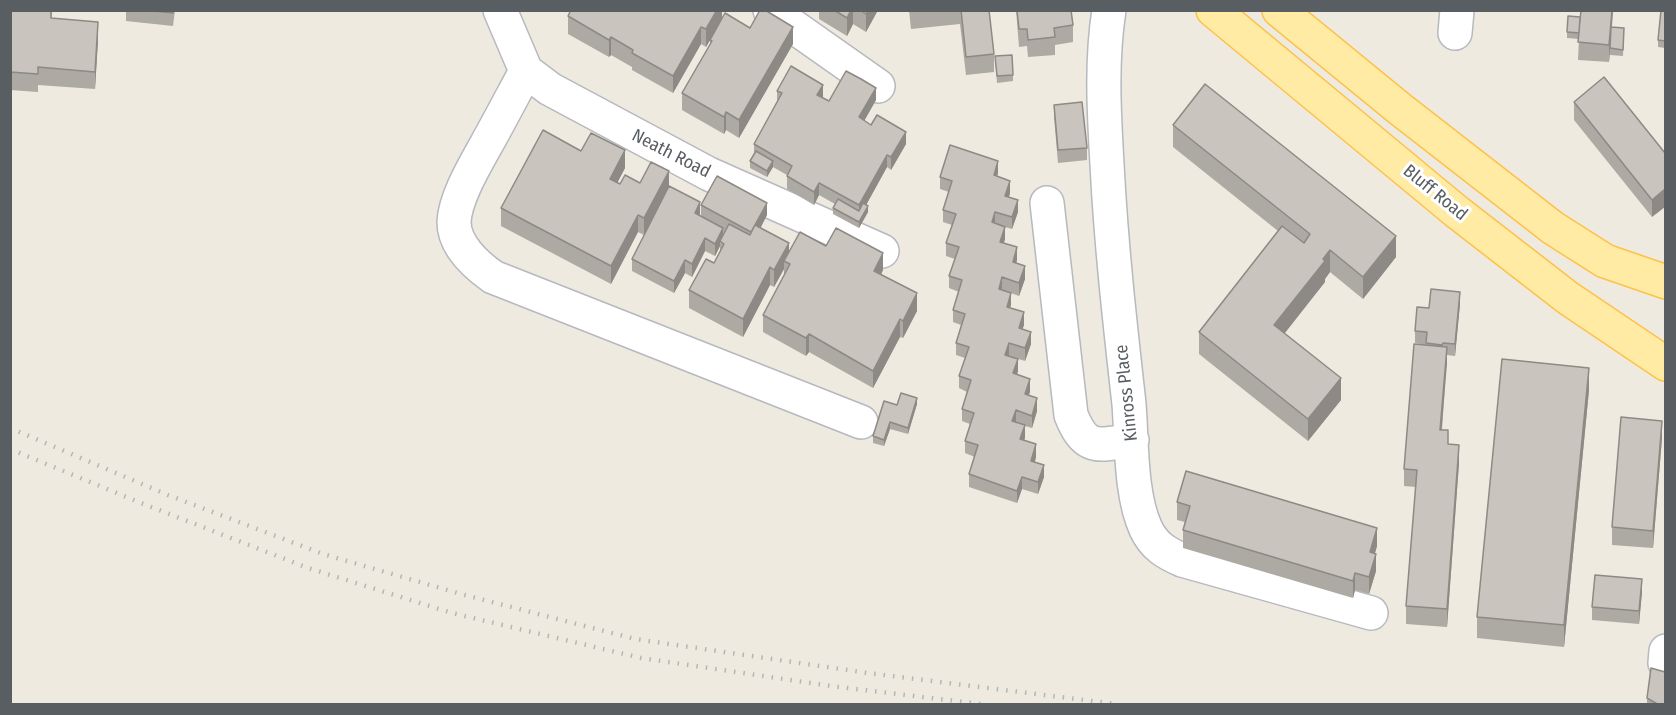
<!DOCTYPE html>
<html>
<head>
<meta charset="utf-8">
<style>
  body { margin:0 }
  #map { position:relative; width:1676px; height:715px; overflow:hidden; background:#eeeae0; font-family:"Fira Sans Condensed",sans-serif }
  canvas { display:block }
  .frame { position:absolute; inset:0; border:12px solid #595e63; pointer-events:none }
</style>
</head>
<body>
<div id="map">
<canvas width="1676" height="715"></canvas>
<div class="frame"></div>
</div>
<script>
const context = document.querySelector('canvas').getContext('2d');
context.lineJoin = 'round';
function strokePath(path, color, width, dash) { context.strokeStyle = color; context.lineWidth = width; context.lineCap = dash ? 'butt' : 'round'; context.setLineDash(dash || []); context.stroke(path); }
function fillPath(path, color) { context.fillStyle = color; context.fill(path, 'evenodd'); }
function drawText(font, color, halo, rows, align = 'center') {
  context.font = font + ' "Fira Sans Condensed",sans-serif'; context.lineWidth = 6; context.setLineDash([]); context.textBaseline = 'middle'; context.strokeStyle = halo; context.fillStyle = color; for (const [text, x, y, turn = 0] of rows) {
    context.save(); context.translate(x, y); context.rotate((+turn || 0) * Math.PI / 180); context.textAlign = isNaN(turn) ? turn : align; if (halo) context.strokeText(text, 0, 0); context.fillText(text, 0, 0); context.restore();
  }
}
const minor = new Path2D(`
  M500 10 526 71 550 89 709 174 882 251
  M770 10 878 86
  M1109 10C1101 61 1104 113 1107 164 1111 244 1120 324 1129 404 1132 441 1130 495 1146 529 1154 546 1166 553 1182 560L1371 613
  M1455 33 1457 10
  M526 71C513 95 500 120 486 145 475 165 455 198 454 222 454 245 476 265 493 277L861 422
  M1047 203 1071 415C1086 452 1098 445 1132 440
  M1665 663 1666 651`);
const major = new Path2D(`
  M1213 10 1457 212 1568 298 1666 364
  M1279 10 1400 109 1553 228 1605 261 1666 282`);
strokePath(minor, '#b6b9be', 36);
strokePath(major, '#fec149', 36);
strokePath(minor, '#fff', 33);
strokePath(major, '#ffeba4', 33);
strokePath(new Path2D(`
  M10 428 168 495 323 554 461 594 635 639 868 673 1116 704
  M10 449 141 503 308 568 452 613 641 658 831 686 981 704`), '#b4b5b6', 4.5, [1.5, 8]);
fillPath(new Path2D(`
  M10 10H52V19L98 40 95 89 38 85V92L10 90Z
  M115 10H175L173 26 126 21V12Z
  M722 10V19L793 44 739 138 726 130 724 134 682 110V93L710 45V40L706 47 701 44 673 93 632 70V67L611 55 609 57 568 34V16Z
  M819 10H878L866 32 853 24 847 36 819 19Z
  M909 10H989L994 54V72L966 75 960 24 911 29Z
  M1016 10H1071L1073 25V42L1055 45V55L1028 57 1027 46 1019 47Z
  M1581 10H1613L1612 27 1624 28 1623 56 1610 55V52L1609 62 1578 60 1579 39 1567 38V32L1580 17Z
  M1665 10V48L1658 47V40Z
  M995 56 1013 75V81L997 83Z
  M777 91 823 97V98L829 101 876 100 864 121 906 144 891 170 887 167 866 205 868 212 859 228 833 214V208L835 204 819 195 814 205 787 189V175L773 167 767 177 750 168V161L754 155V144L777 102Z
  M1574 102 1665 153 1652 217 1574 120Z
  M1054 105 1087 148V160L1058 163 1054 117Z
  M1173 125 1396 257 1363 299 1330 272 1325 279V282L1284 333 1341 400 1308 441 1199 354V332L1278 231 1173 147Z
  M581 151 625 168 617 183 620 184 640 183 669 188 701 216V205L767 215 760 228 789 252 826 246 883 270 881 275 917 311 903 338 900 337 873 388 809 352 806 356 763 332V315L784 275V269L774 287 770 285 743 337 689 308V290L714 263 720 252V246L715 256 705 251 692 277 685 273 674 293 632 271V259L644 235 638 232 611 284 501 226V208Z
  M998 173 997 176 1010 193 1009 197 1018 212 1012 229 1005 227V239L1004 243 1017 260 1016 263 1025 279 1019 296 1011 293 1010 308 1024 325 1022 329 1031 344 1025 361 1009 356 1018 371 1017 375 1030 392 1028 395 1037 411 1032 428 1025 426 1024 440 1036 457 1035 462 1044 477 1038 494 1022 489 1017 503 969 487V474L975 457 965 453V441L970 424 962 421V409L967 392 959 388V376L965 358 956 355V343L961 325 953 322V310L959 292 949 288V276L955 259 946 256V243L952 225 943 222V210L949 192 940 189V177Z
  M1460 304 1455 356 1447 355 1442 430 1448 444 1459 463 1447 627 1406 624V606L1416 487 1404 486V469L1426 345 1415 343V331L1429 308Z
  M1589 390 1564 647 1477 638V617Z
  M917 404 908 434 890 429 884 446 873 443V436L897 405Z
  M1662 438 1653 548 1612 545V527Z
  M1177 502 1377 546 1375 553 1376 571 1369 594 1355 590 1353 598 1183 548V530L1185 522 1177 520Z
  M1642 592 1639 624 1592 620V607Z
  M1647 698 1665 705H1647Z`), '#ada9a3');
fillPath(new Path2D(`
  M717 10H722V20L706 47V29Z
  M851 10H853V24L847 36V18Z
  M868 10H878L866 32V14Z
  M1612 10H1613L1609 62V45Z
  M98 22V40L95 89V72Z
  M701 27V44L673 93V76Z
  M793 27V44L739 138V120Z
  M611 37V55L609 57V40Z
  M823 85V97L817 107V95Z
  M876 88V100L859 130V117Z
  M726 112V130L724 134V117Z
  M906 132V144L891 170V157Z
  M625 150V168L610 197V179Z
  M887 155V167L859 218V205Z
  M773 161V167L767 177V171Z
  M998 161V173L994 187V175Z
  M669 171V189L644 235V218Z
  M1010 181V193L1005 209V196Z
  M819 183V195L814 205V192Z
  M1665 189V207L1652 217V200Z
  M1018 200V212L1012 229V217Z
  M700 202V215L695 225V213Z
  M767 203V215L752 245V232Z
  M868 206V212L859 228V222Z
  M995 212V224L992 222Z
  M638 215V232L611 284V266Z
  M1005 227V239L1000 254V242Z
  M723 228V240L720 241V246L715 256V244Z
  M1396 236V257L1363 299V277Z
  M705 238V251L692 277V264Z
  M789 243V261H784V269L774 287V270Z
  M1017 247V260L1013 274V262Z
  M1330 250V272L1325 279V282L1274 347V325Z
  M883 253V270L874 289V271Z
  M685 260V273L674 293V281Z
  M1025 266V279L1019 296V283Z
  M770 267V285L743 337V319Z
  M1002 277V290L999 289Z
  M1460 292V304L1455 356V344Z
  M917 293V311L903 338V321Z
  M1011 293V305L1007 319V307Z
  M1024 312V325L1019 340V328Z
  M900 319V337L873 388V371Z
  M1031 332V344L1025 361V348Z
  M809 334V352L806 356V338Z
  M1009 343V356L1005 367V355Z
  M1447 347V364L1440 447V430Z
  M1018 359V371L1013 386V373Z
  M1589 368V390L1564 647V625Z
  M1341 378V400L1308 441V419Z
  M1030 379V392L1025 406V394Z
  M917 398V404L908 434V428Z
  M1037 398V411L1032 428V416Z
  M1016 410V423L1012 421Z
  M1662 421V438L1653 548V531Z
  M890 422V429L884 446V440Z
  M1025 425V438L1020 451V439Z
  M1036 444V457L1031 473V461Z
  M1459 445V463L1447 627V609Z
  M1044 465V477L1038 494V482Z
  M1022 477V489L1017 503V491Z
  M1377 528V546L1370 570V552Z
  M1376 554V571L1369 594V577Z
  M1355 573V590L1353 598V581Z
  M1642 579V592L1639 624V611Z`), '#8d8984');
const building = new Path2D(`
  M10 10H51V18L98 22 95 72 38 67V74L10 72Z
  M144 10H174L173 13Z
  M571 10H717L706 29 701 27 673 76 632 53 633 50 611 37 609 40 568 16Z
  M760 10H765L793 27 739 120 726 112 724 117 682 93 712 41 710 40 725 13 750 28Z
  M834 10H851L847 18Z
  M860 10H868L866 14Z
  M961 10H989L994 54 966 57Z
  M1017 10H1071L1073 25 1054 28 1055 37 1028 40 1027 29H1019Z
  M1581 10H1612L1609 45 1578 42Z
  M1661 10H1665V41L1658 40Z
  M1568 16 1580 17 1579 33 1567 32Z
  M1611 27 1624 28 1623 50 1610 48Z
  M1012 55 1013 75 997 76 995 56Z
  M791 66 823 85 817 95 829 101 846 71 861 79 876 88 859 117 871 125 877 115 906 132 891 157 887 155 859 205 819 183 814 192 787 176 792 166 754 144 782 93 777 91Z
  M1604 77 1665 153V189L1652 200 1574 102Z
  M1205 84 1396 236 1363 277 1330 250 1323 259 1325 261 1274 325 1341 378 1308 419 1199 332 1282 226 1304 243 1310 234 1173 125Z
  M1082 102 1087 148 1058 150 1054 105Z
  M543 130 581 151 591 133 625 150 610 179 620 184 625 175 640 183 651 162 669 171 644 218 638 215 611 266 501 208Z
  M950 145 998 161 994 175 1010 181 1005 196 1018 200 1012 217 995 212 992 222 1005 227 1000 242 1017 247 1013 262 1025 266 1019 283 1002 277 999 289 1011 293 1007 307 1024 312 1019 328 1031 332 1025 348 1009 343 1005 355 1018 359 1013 373 1030 379 1025 394 1037 398 1032 416 1016 410 1012 421 1025 425 1020 439 1036 444 1031 461 1044 465 1038 482 1022 477 1017 491 969 474 978 445 965 441 974 413 962 409 971 380 959 376 969 347 956 343 965 314 953 310 962 280 949 276 959 247 946 243 956 214 943 210 952 181 940 177Z
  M756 151 773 161 767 171 750 161Z
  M717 176 767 203 751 232 701 205Z
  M669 186 700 202 695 213 723 228 715 244 705 238 692 264 685 260 674 281 632 259Z
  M838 199 859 211 863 203 868 206 859 222 833 208Z
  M729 224 750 235 755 225 789 243 774 270 770 267 743 319 689 290 706 259 714 263 724 244 720 241Z
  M836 228 883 253 874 271 917 293 903 321 900 319 873 371 809 334 806 338 763 315 790 264 784 261 800 232 826 246Z
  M1431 289 1460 292 1455 344 1443 343 1442 345 1426 343 1427 332 1415 331 1417 307 1429 308Z
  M1414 344 1447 347 1440 430H1448V444L1459 445 1447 609 1406 606 1417 470 1404 469Z
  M1502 359 1589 368 1564 625 1477 617Z
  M901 393 917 398 908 428 890 422 884 440 873 436 884 401 897 405Z
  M1621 417 1662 421 1653 531 1612 527Z
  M1186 471 1377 528 1370 552 1376 554 1369 577 1355 573 1353 581 1183 530 1190 506 1177 502Z
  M1595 575 1642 579 1639 611 1592 607Z
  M1651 668 1665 672V705H1659L1647 698Z`);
fillPath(building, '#c9c4bd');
strokePath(building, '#8d8984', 1.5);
drawText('18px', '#595e63', '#fff', [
  ["Neath Road",671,154,27],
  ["Bluff Road",1435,193,39],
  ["Kinross Place",1127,393,-96]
]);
</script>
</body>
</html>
